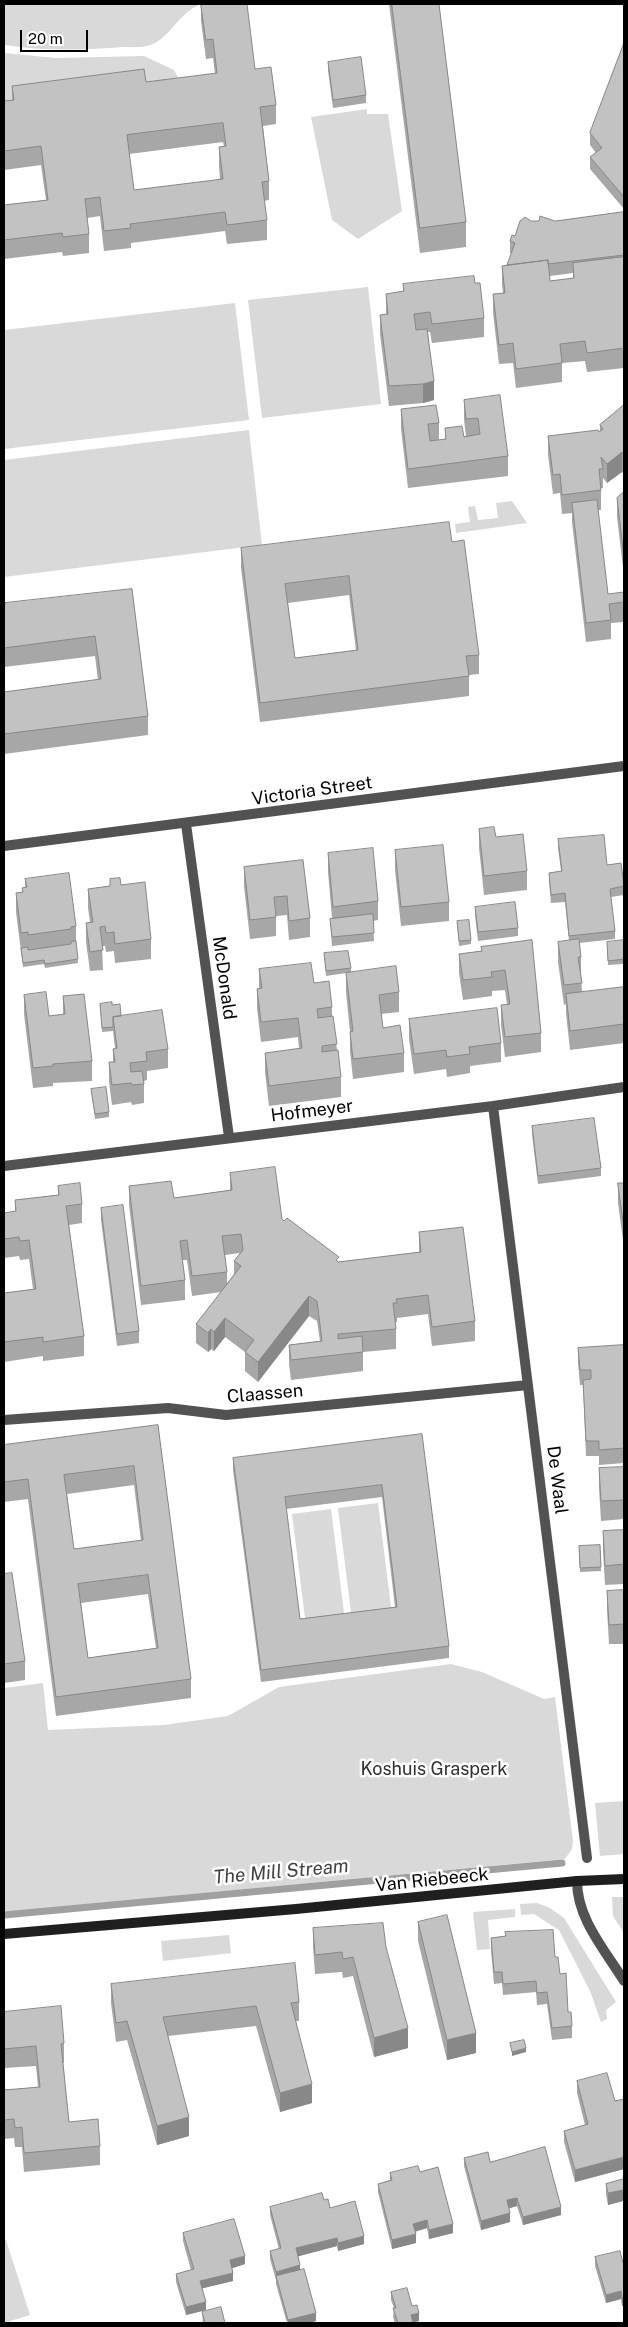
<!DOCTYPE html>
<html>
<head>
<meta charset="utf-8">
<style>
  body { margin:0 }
  #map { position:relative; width:628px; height:2327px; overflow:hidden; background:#fff; font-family:"Public Sans",sans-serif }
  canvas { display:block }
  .frame { position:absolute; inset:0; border:5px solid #000; pointer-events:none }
  .scale { position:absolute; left:20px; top:30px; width:68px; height:22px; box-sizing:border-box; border:2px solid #000; border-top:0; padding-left:6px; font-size:15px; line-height:18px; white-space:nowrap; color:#000; -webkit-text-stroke:4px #fff; paint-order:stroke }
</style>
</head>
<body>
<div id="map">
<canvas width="628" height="2327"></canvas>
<div class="frame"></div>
<div class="scale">20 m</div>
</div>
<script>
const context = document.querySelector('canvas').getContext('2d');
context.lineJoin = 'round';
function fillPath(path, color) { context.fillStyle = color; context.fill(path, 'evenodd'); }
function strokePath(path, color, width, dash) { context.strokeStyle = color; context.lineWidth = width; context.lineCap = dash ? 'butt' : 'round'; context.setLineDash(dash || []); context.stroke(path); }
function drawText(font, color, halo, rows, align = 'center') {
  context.font = font + ' "Public Sans",sans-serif'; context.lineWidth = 5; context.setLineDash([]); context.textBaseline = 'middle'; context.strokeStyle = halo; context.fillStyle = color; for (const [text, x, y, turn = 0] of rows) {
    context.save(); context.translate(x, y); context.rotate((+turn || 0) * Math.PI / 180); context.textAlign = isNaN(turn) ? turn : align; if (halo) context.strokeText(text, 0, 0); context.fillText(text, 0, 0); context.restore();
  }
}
fillPath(new Path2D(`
  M4 4H201C179 12 170 38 151 45 143 48 131 47 124 47 84 50 43 51 4 45Z
  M4 53 56 58 144 56 174 70 179 79 4 120Z
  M367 109V114H388L402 211 358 239 332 220 311 117Z
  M368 287 381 404 262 418 248 300Z
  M235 303 249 420 4 449V330Z
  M249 430 262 545 4 577V460Z
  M512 501 527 523 456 533 455 524 470 522 468 507 475 506 478 520 498 518 496 503Z
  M378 1503 392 1615 352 1620 338 1508Z
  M331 1509 345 1621 306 1626 292 1514Z
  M451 1664 482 1672 544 1699 555 1697 573 1841 572 1849 565 1859 4 1912V1688L43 1683 48 1730 164 1725 228 1716 279 1687Z
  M624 1801V1854L600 1856 595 1803Z
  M612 1897H624V1933L613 1916Z
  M537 1903 550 1908 564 1918 616 2002 606 2010 607 2019 601 2022 590 1991 559 1930 534 1914 521 1915 520 1904Z
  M515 1909V1917L488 1920 490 1949 477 1950 473 1912Z
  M229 1935 231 1953 163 1961 161 1941Z
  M6 2240 30 2315 4 2323V2241Z`), '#d9d9d9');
strokePath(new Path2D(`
  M4 1915 562 1863`), '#a0a0a0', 7);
strokePath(new Path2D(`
  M186 824 229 1137
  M4 846 624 766
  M493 1106 587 1858
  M4 1166 493 1106 624 1087
  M4 1420 168 1408 226 1415 528 1385
  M577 1881C577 1919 605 1950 624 1981`), '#525252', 10);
strokePath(new Path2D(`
  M4 1934 296 1909 577 1881 624 1879`), '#1f1f1f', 10);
fillPath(new Path2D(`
  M201 4 255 69 276 105V124L263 126 269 181V200L264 201 267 220V240L227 244 225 231 131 243V248L104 251 100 216 87 218 89 234V253L63 256 62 252 4 259V205L46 200 41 165 4 170V101L12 100V86L146 82 215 74 213 58 206 59 201 21ZM223 142 224 146 219 147V166L220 180 134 190 129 154Z
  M389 4H439L466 222V247L420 253Z
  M624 43V209L590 169V157L596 153 590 145V133Z
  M328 62 366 95V103L333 108 328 70Z
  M624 212V368L587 372 585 361 562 363V382L516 388 513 363 499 364 493 313V294L503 293 502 285V266L507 265 512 253H510V241L531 221H555ZM573 273V278L550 281V276Z
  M475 283 484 318V337L432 343 430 332H428L434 400 423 403 389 406 380 334V315L386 314V294L403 292V284Z
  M464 400 508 456V476L408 488 401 429V409L439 423V440L445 439V428L464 437 466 436 464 420Z
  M624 405V475L622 472 607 483 603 478V488H601V510H598L608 594 624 602V622L611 623V639L586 642 572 522V513L562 514 560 493 553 494 548 455V436L599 432H600V425Z
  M624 492V576L617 517V498Z
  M452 542 479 655V674L469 675V696L260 722 241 568V548ZM349 595 356 650 295 658 288 603Z
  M132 589 148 716V735L4 754V692L98 680 95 656 4 667V605Z
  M479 829 496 837 527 871V890L484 895 479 848Z
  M558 839 607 865 624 886V895L611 897 615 931V939L579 943 581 957V976L582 992 624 987V1043L570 1050 566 1013V1004L564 1005 558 962V942L569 941 565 902 551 903 549 881V873L561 871 558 848Z
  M395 850 449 902V921L401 926 395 870Z
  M328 853 378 901V920L373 921 374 941 332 946 330 919 332 918 328 872Z
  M303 860 310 918V937L289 940 287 915 276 916V936L250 939 244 886V867Z
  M25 879 76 926V941L78 963 45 968 44 964 23 967 16 912V893L22 892V888L25 887Z
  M110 879 121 885 151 939V959L115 963 114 951 106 952 105 946H102L103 970 90 971 86 942V923L90 922 88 908V889L110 886Z
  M475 907 518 928V936L478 941 475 915Z
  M457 921 471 940V944L459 946Z
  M532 940 541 1033V1052L505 1057 501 1025V1005H507L505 990 492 991V996L463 1000 459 973V954L481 951V947Z
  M624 940V964L608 965 607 946Z
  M324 953 351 968V972L399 992V1012L381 1014 383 1028 404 1053V1072L353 1079 350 1051V1032L346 992V973L326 976Z
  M259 969 314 983 332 1007V1016L341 1077V1097L269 1106 265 1072V1053L299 1049 298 1037 261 1042 257 1008V989L259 988Z
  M24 995 49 1016 63 1014V996L92 1061V1081L53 1083V1086L33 1088 24 1014Z
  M100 1004 112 1005 121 1016 168 1049V1068L147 1071V1080L144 1081V1103L132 1105 131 1102 112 1105 109 1082V1062H113V1049L115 1048 113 1031 102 1032Z
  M409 1019 501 1043V1062L470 1066V1073L447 1077 446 1069 414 1074 409 1039Z
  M91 1089 109 1112V1117L95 1119Z
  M532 1126 601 1168V1176L538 1184 532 1134Z
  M230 1173 282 1219 339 1262 419 1252V1232L475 1321V1341L432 1346 428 1314 397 1318V1322H395L396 1329V1349L363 1352V1371L291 1380 289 1364V1345L320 1341 317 1321 309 1316 258 1382 245 1371V1352L225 1337 214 1351 211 1349 208 1352 196 1343V1324L221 1292 192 1296 187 1260H182L185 1280V1300L141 1305 129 1205V1186L174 1198 230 1190ZM240 1253 234 1261V1274L227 1284V1272L225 1255Z
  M618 1183H624V1248L618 1203Z
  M58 1186 82 1204V1223L69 1225 84 1336V1356L43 1361V1356L4 1362V1293L33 1289 29 1259 20 1260 19 1256 4 1258V1213L15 1212V1200L58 1195Z
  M101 1208 139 1331V1343L117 1346 101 1220Z
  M624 1345V1463L599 1465V1456H586L583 1385H580L578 1363V1348Z
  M158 1425 191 1679V1698L56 1716 28 1499 4 1502V1445ZM134 1485 141 1541 74 1549 67 1494ZM148 1594 156 1648 88 1658 81 1603Z
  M422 1434 449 1646V1658L261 1682 233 1470V1458ZM382 1497 395 1607 300 1619 286 1509Z
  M624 1467V1519L601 1521 599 1488V1468Z
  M624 1530V1584L605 1585 603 1550V1531Z
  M600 1545 601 1571 580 1572 579 1546Z
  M4 1574 25 1661V1680L4 1683Z
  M624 1590V1644H609L607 1610V1591Z
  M418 1922 476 2053 447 2060 418 1941Z
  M313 1928 386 1947 408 2048 374 2057 353 1976 343 1978 342 1972 315 1974 313 1947Z
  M505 1932 555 1957 568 2012 572 2026V2038L552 2040 547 2004 537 2005 536 1992 503 1995 502 1983 494 1984 491 1950V1938L505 1936Z
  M111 1984 299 2002V2021H296L312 2103 280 2112 256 2026 168 2036 189 2136 157 2145 127 2040 116 2042 111 2003Z
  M4 2012 64 2043V2063H63L69 2122 100 2146V2165L24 2172 22 2147H15L14 2138 4 2139V2090L38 2087 36 2066 4 2068Z
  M577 2081 615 2101 624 2099V2169L575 2182 564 2142V2131L585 2125 577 2093Z
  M464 2158 490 2162 561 2215 523 2225 517 2206 509 2208 510 2222 481 2230 464 2166Z
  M420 2172 453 2233 429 2239 427 2228 415 2232 416 2243 392 2249 378 2192V2184L390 2180V2173Z
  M624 2179V2205L623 2201 608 2205 606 2195V2184Z
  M324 2200 364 2244 338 2251 337 2246 298 2256 300 2270 316 2321 308 2323H287L276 2284V2280L270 2259V2251L279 2249 270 2215V2207Z
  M183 2233 245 2264 232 2268 233 2281 202 2288 206 2310 186 2315 176 2282V2274L191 2270 183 2241Z
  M595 2257 624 2263V2306H622L621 2299 606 2303 595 2266Z
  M391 2292 412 2306 419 2321 413 2323H395L393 2317 394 2308 391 2300Z
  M202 2312 225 2323H203Z`), '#a7a7a7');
fillPath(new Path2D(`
  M434 381V400L423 403V384Z
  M622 452V472L607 483V464Z
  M309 1296V1316L258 1382V1362Z
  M225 1318V1337L214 1351V1332Z
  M211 1329V1349L208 1352V1333Z
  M408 2028V2048L374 2057V2038Z
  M476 2033V2053L447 2060V2040Z
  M526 2048V2052L512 2056V2052Z
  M312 2084V2103L280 2112V2093Z
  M189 2117V2136L157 2145V2126Z
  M624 2157V2169L575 2182V2170Z
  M623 2190V2201L608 2205V2193Z
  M517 2198V2206L507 2209V2200Z
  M561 2207V2215L523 2225V2217Z
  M510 2213V2222L481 2230V2221Z
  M427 2220V2228L413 2232V2224Z
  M453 2224V2233L429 2239V2230Z
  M416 2234V2243L392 2249V2240Z
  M364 2236V2244L338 2251V2243Z
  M337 2238V2246L296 2257V2248Z
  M245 2256V2264L230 2269V2260Z
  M300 2265V2273L276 2276V2280V2272Z
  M233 2273V2281L200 2289V2281Z
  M621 2291V2299L606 2303V2295Z
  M622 2298H624V2306H622Z
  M206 2302V2310L186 2315V2307Z
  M316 2313V2321L308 2323H288V2320Z
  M419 2313V2321L412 2323 411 2315Z`), '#888');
const building = new Path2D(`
  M201 4H247L255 69 271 67 276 105 260 107 269 181 262 182 267 220 227 225 225 212 130 224 131 228 104 231 100 197 85 199 89 234 63 237 62 233 4 240V205L48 200 41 146 4 151V101L14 100 12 86 144 69 146 82 217 73 213 39 206 40ZM223 123 226 146 219 147 223 179 134 190 127 135Z
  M392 4H439L466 222 420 228Z
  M624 43V197L590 157 602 148 590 133Z
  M361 57 366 95 333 100 328 62Z
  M624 212V255L548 264V260L507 265 515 243 510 241 512 235 515 236 520 221 525 217 531 221H539L540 216 555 221Z
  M624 257V348L587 353 585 341 560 344 562 363 516 369 513 343 499 345 493 294 505 293 502 266 548 260 550 281 574 278 573 263Z
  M474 276 475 283H480L484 318 432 324 430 312 414 314 416 330 427 329 434 381 423 384 389 386 380 315 388 314 386 294 404 291 403 284Z
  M500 395 508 456 408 469 401 409 436 405 439 423 428 424 430 441 446 439 445 428 462 426 464 437 480 434 478 418 466 419 464 400Z
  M624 405V455L622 452 607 464 601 457 603 469H599L601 490 562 495 560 474 553 475 548 436 598 430 599 432 603 429 600 425Z
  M624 492V556L617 498Z
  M597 500 608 594 624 592V602L609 604 611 620 586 623 572 503Z
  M449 522 452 542 464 540 479 655 466 656 469 676 260 703 241 548ZM349 576 358 650 295 658 285 584Z
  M132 589 148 716 4 734V692L101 679 95 636 4 648V605H5V603Z
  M494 827 496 837 523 834 527 871 484 876 479 829Z
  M604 835 607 865 621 863 624 886 610 889 615 931 569 936 565 893 551 895 549 873 562 871 558 839Z
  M443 845 449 902 401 907 395 850Z
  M373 848 378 901 333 907 328 853Z
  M303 860 310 918 289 921 287 896 274 897 276 917 250 920 244 867Z
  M69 873 76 926 71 927V929L28 935V932L21 933 16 893 23 892 22 888 27 887 25 879Z
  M120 878 121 885 145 882 151 939 115 944 114 932 106 933 105 926 100 927 103 950 90 952 86 923 93 922 88 889 110 886V879Z
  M515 902 518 928 478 932 475 907Z
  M373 914 374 933 332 937 330 919Z
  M469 920 471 940 459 941 457 921Z
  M579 939 581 957H578L582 983 564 985 558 942Z
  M532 940 541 1033 505 1037 501 1005 510 1004 505 970 491 972 492 977 463 980 459 954 482 951 481 947Z
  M624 940V959L608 961 607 942Z
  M76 941 78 959 45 964 44 960 23 963 21 948 28 947V950L71 944V942Z
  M348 951 351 968 326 971 324 953Z
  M311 963 314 983 329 981 332 1007 317 1009 318 1018 333 1016 337 1044 322 1046V1052L338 1050 341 1077 269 1086 265 1053 302 1048 298 1018 261 1022 257 989 262 988 259 969Z
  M396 966 399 992 379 995 383 1028 400 1025 404 1053 353 1059 350 1032 353 1031 346 973Z
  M624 987V1024L570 1031 566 994Z
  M46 992 49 1016 65 1014 63 996 84 994 92 1061 53 1064V1066L33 1068 24 995Z
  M112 1002V1005L120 1004 121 1016 113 1017V1027L102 1028 100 1004Z
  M497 1008 501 1043 469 1047 470 1054 447 1057 446 1050 414 1054 409 1019Z
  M162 1010 168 1049 146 1052 147 1061 130 1063 131 1072 142 1071 144 1084 132 1085 131 1083 112 1085 109 1062H115L113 1049 117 1048 113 1017Z
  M106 1087 109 1112 95 1114 91 1089Z
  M594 1118 601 1168 538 1176 532 1126Z
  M275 1167 282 1219 284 1221 287 1218 339 1257 336 1260 338 1262 421 1252 419 1232 463 1227 475 1321 432 1327 428 1295 396 1299 397 1303H393L396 1329 338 1334V1339L362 1336 363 1352 291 1360 289 1345 322 1341 317 1301 309 1296 258 1362 245 1352 254 1340 225 1318 214 1332 211 1329 208 1333 196 1324 241 1266 234 1261 243 1250 241 1234 222 1236 227 1272 192 1276 187 1240 180 1241 185 1280 141 1286 129 1186 171 1181 174 1198 232 1190 230 1173Z
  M80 1183 82 1204 66 1206 84 1336 43 1342V1337L4 1342V1293L36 1289 29 1240 20 1241 19 1237 4 1239V1213L16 1211 15 1200 59 1195 58 1186Z
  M618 1183H624V1228Z
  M123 1205 139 1331 117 1334 101 1208Z
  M624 1345V1448L599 1450V1441H586L583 1380 591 1379V1370H580L578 1348Z
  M158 1425 191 1679 56 1697 28 1479 4 1482V1445ZM134 1466 143 1540 74 1549 64 1475ZM148 1575 158 1648 88 1658 78 1584Z
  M422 1434 449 1646 261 1670 233 1458ZM382 1485 397 1607 300 1619 285 1497Z
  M624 1467V1500L601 1501 599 1468Z
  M624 1530V1564L605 1566 603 1531Z
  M600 1545 601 1567 580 1568 579 1546Z
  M12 1573 25 1661 4 1664V1574Z
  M624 1590V1624L609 1625 607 1591Z
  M447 1915 476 2033 447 2040 418 1922Z
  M383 1923 386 1947 408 2028 374 2038 353 1957 343 1959 342 1952 315 1955 313 1928Z
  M553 1930 555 1957H558L560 1974 566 1973 568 2012H571L572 2026 552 2028 547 1992 537 1993 536 1981 503 1984 502 1972H494L491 1938 506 1936 505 1932Z
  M295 1963 299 2002 291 2003 312 2084 280 2093 256 2006 163 2017 189 2117 157 2126 127 2021 116 2023 111 1984Z
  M61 2006 64 2043 61 2044 69 2122 98 2119 100 2146 24 2153 22 2127 15 2128 14 2119 4 2120V2090L40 2087 36 2046 4 2049V2012Z
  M524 2040 526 2048 512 2052 510 2043Z
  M607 2073 615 2101 624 2099V2157L575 2170 564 2131 588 2124 577 2081Z
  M545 2147 561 2207 523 2217 517 2198 507 2200 510 2213 481 2221 464 2158 488 2152 490 2162Z
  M418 2166 420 2172 438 2167 453 2224 429 2230 427 2220 413 2224 416 2234 392 2240 378 2184 392 2180 390 2173Z
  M624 2179V2193L623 2190 608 2193 606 2184Z
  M322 2193 324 2200 328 2199 330 2208 355 2201 364 2236 338 2243 337 2238 296 2248 300 2265 276 2272 270 2251 281 2248 270 2207Z
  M234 2219 245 2256 230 2260 233 2273 200 2281 206 2302 186 2307 176 2274 194 2269 183 2233Z
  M620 2251 623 2263H624V2298H622L621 2291 606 2295 595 2257Z
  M304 2269 316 2313 288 2320 276 2276Z
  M407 2288 412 2306 417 2305 419 2313 411 2315 413 2323H398L393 2308H396L391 2292Z
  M221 2307 225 2323H205L202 2312Z`);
fillPath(building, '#c2c2c2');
strokePath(building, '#888', 1);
drawText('18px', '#000', '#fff', [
  ["Victoria Street",312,791,-8],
  ["McDonald",224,978,82],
  ["Hofmeyer",312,1111,-7],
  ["Claassen",265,1394,-5],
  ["De Waal",557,1480,83],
  ["Van Riebeeck",432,1880,-6]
]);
drawText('18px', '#303030', '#fff', [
  ["Koshuis Grasperk",434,1769]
]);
drawText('italic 19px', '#414141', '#fff', [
  ["The Mill Stream",281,1872,-5]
]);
</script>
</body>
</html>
